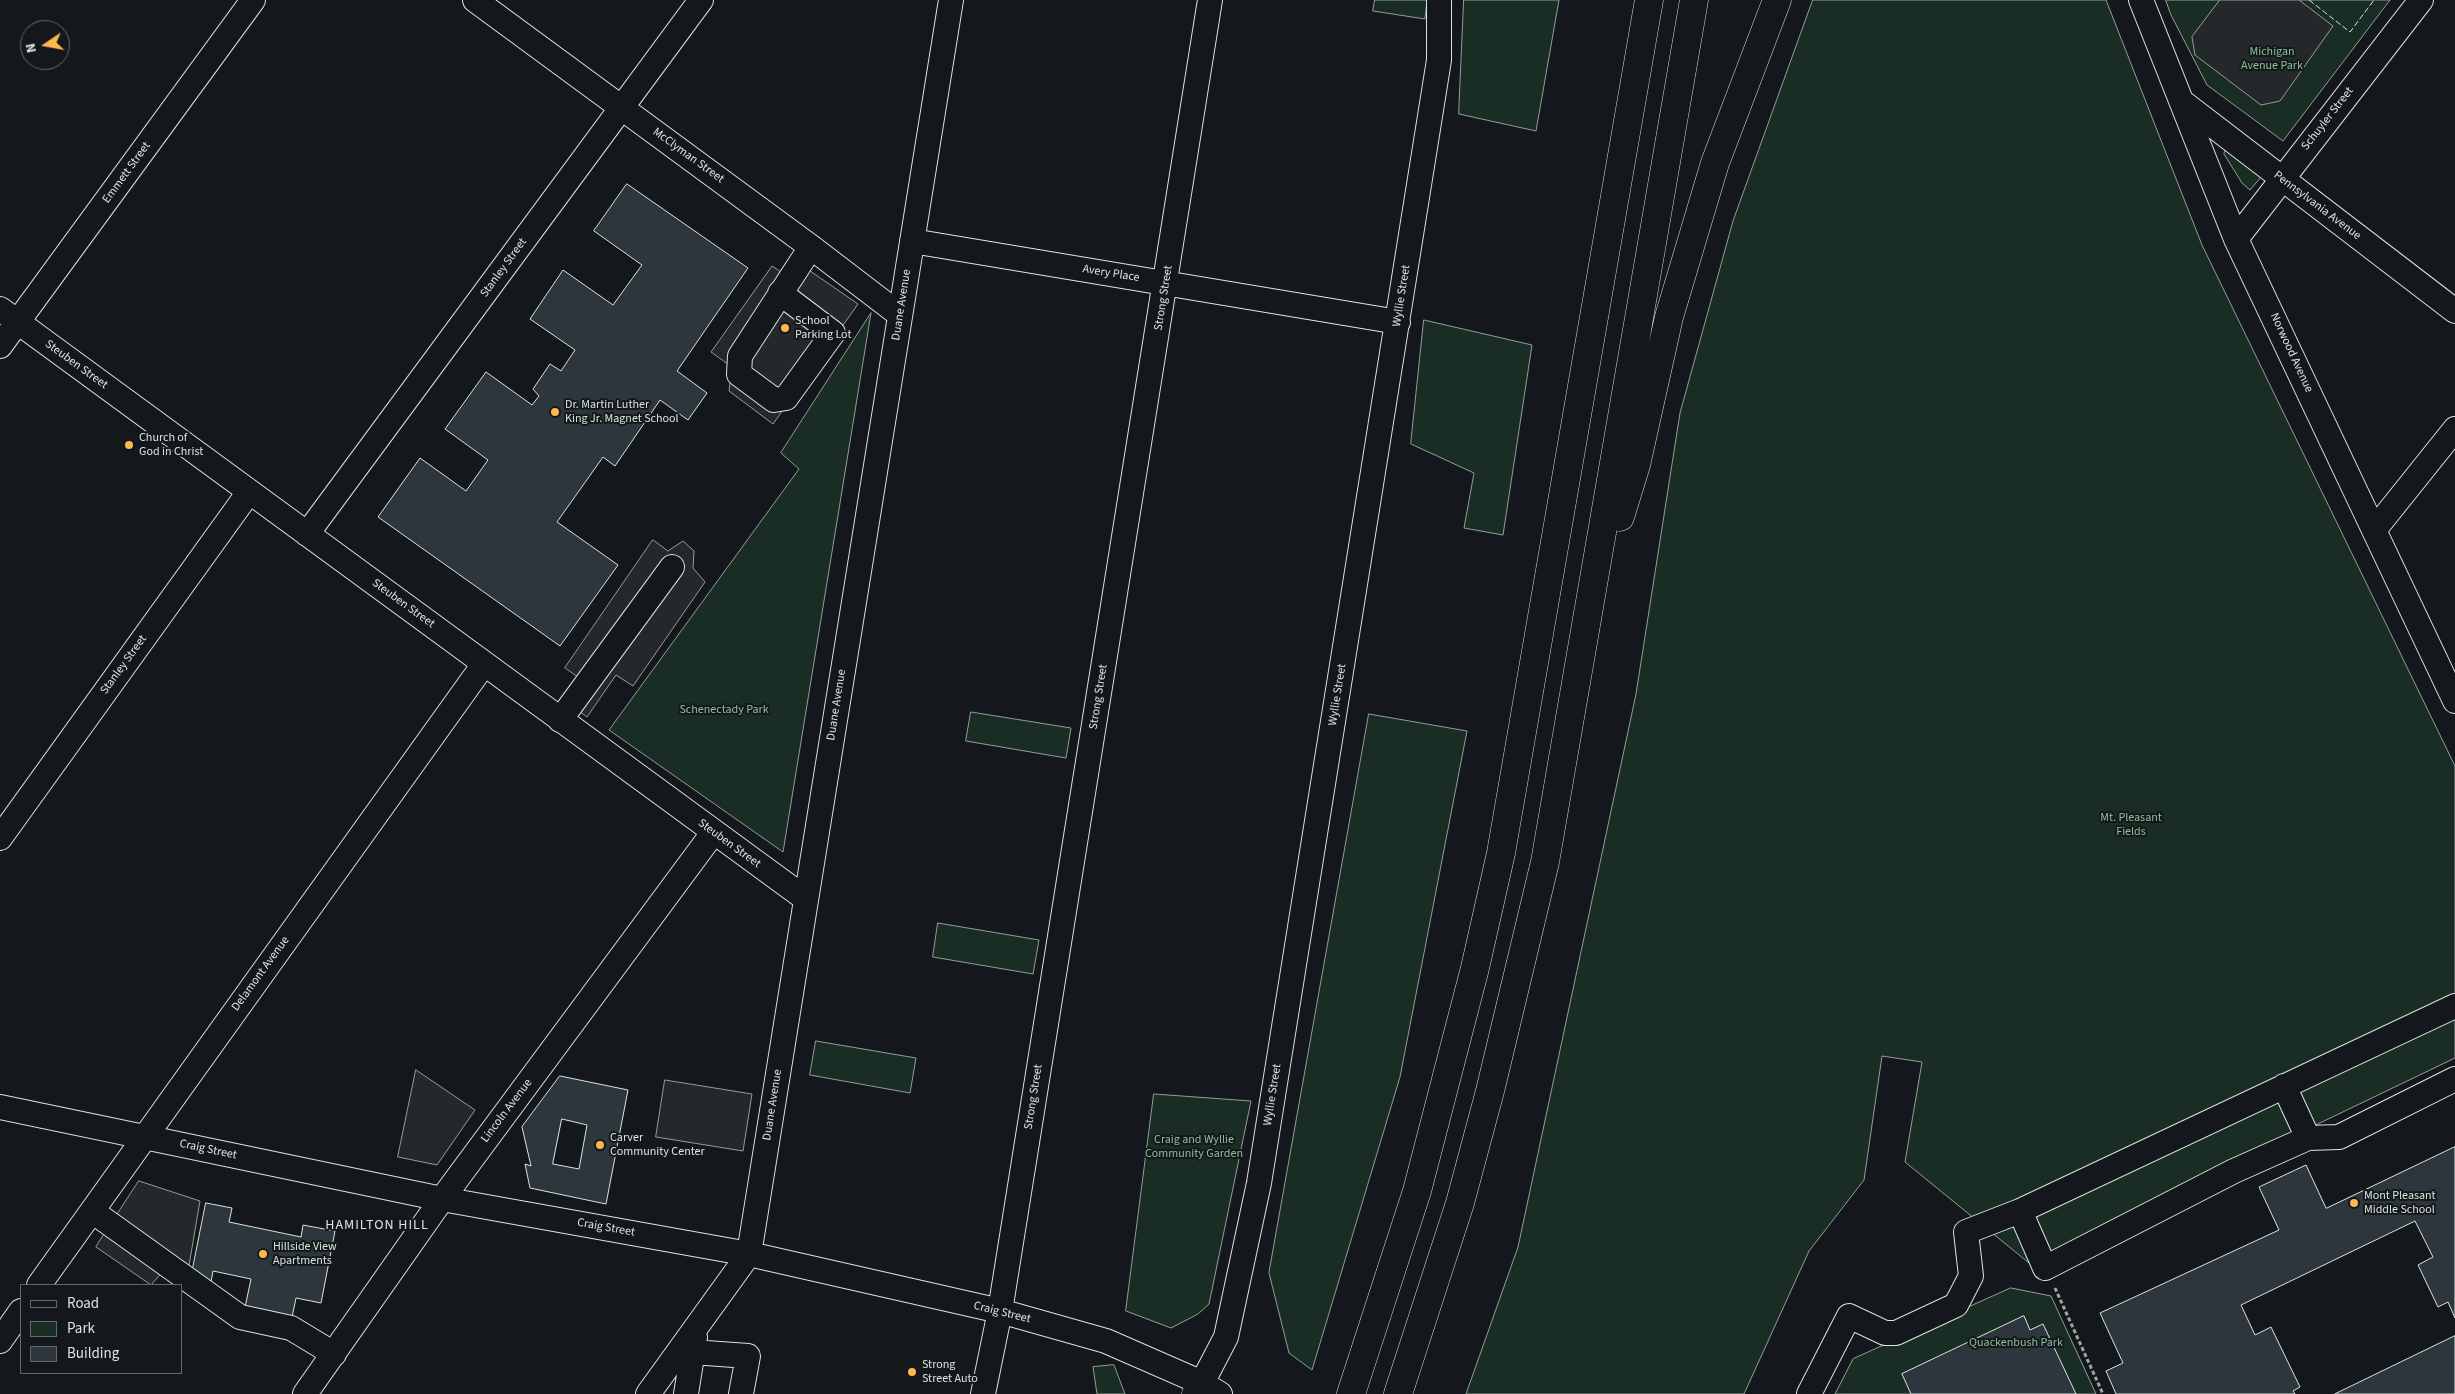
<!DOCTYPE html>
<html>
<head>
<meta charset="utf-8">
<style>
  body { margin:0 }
  #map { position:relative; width:2455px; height:1394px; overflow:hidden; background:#14181c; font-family:"Source Sans 3",sans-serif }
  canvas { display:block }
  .legend { position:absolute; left:20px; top:1284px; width:162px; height:90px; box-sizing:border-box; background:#14181c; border:1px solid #626a69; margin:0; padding:6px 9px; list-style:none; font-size:15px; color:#d8e6dc }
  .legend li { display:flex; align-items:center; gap:10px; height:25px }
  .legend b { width:25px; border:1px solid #626a69 }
  .north { position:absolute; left:20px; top:20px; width:50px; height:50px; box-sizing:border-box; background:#14181c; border:1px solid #626a69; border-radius:50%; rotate:258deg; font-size:14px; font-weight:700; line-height:20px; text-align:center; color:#d8e6dc }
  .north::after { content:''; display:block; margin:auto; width:18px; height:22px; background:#ffb74d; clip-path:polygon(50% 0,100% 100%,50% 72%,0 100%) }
</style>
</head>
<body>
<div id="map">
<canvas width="2455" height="1394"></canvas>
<ul class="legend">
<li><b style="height:6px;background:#14181c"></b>Road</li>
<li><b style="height:14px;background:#1a2d24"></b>Park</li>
<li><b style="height:14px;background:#2c363c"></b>Building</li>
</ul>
<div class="north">N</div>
</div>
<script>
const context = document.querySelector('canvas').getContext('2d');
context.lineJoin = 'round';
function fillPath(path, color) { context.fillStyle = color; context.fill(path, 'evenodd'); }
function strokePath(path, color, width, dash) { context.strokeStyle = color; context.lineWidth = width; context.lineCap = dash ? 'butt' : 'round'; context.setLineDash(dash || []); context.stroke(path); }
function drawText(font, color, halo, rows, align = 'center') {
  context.font = font + ' "Source Sans 3",sans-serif'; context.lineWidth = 4; context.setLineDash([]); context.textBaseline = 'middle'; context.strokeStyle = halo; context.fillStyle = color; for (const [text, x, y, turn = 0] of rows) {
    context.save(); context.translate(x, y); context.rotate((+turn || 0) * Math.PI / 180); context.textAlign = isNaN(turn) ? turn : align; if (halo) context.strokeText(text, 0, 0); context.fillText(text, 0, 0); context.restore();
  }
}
const green = new Path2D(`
  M1375 0H1427L1425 19 1373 11Z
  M1464 0H1559L1536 131 1459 114Z
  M1813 0H2106L2202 245 2455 766V1058L2029 1263 1905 1162 1922 1062 1882 1056 1864 1180 1809 1251 1744 1394H1466L1518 1247 1636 694 1680 413 1733 221Z
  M2166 0H2390L2283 141 2207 85 2171 15Z
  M2227 147 2261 177 2250 190 2242 183 2224 154Z
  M871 313 783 852 609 730 799 469 781 453Z
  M1424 320 1532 345 1503 535 1464 528 1474 473 1411 444Z
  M971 712 1071 728 1066 758 966 741Z
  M1369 714 1467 731 1400 1077 1312 1370 1289 1353 1269 1273Z
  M938 923 1039 940 1033 974 933 957Z
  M816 1041 916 1058 910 1093 810 1075Z
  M1154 1094 1251 1101 1209 1304 1198 1314 1171 1328 1126 1311Z
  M2011 1288 2051 1296 2096 1394H1835L1853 1359Z
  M1114 1365 1125 1394H1097L1093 1367Z`);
fillPath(green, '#1a2d24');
strokePath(green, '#939e99', 1);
const parking = new Path2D(`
  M2220 0H2299L2333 26 2280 101 2261 105 2195 55 2192 37Z
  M800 264 858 304 773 424 729 391 732 367 711 352 772 266 790 278Z
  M653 540 668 551 683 541 694 551 693 568 705 582 633 686 616 675 587 717 563 699 578 677 565 668Z
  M416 1070 475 1110 437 1165 398 1157Z
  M665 1080 752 1094 743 1151 656 1137Z
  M139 1181 200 1201 186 1283 163 1271 151 1285 96 1247Z`);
fillPath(parking, '#24282b');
strokePath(parking, '#939e99', 1);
const building = new Path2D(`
  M627 184 748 268 677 371 707 393 688 420 660 400 615 466 603 457 557 522 618 565 560 646 378 517 420 458 466 491 488 460 445 429 486 372 532 405 539 396 533 389 550 364 561 371 575 350 530 319 563 270 613 305 642 265 594 231Z
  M560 1076 628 1090 606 1204 530 1188 525 1164 531 1166 522 1127ZM562 1119 587 1125 579 1169 553 1164Z
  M2455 1147V1318L2448 1302 2438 1307 2418 1265 2433 1257 2415 1221 2241 1305 2255 1335 2271 1327 2300 1387 2293 1391 2295 1394H2116L2106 1371 2123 1363 2100 1313 2279 1230 2259 1187 2306 1165 2326 1208Z
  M206 1203 232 1208 229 1222 301 1237 303 1225 335 1231 321 1303 296 1298 291 1322 244 1312 251 1279 213 1271 211 1282 191 1278Z
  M2024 1316 2030 1330 2043 1324 2076 1394H1911L1902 1374Z
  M2455 1336V1394H2335Z`);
fillPath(building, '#2c363c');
strokePath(building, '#d8e6dc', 1);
const minor = new Path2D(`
  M475 0 811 247 900 315
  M2141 0 2236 239 2455 701
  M2181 101 2455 311
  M2236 239 2421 0
  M912 241 1398 322
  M780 293 833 333 786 398 774 400 739 374 740 356 811 247
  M0 309 806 899
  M0 346 253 0
  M2375 529 2455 429
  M307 534 701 0
  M560 720 672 567
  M0 838 249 492
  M2284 1086 2308 1138
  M0 1107 442 1199 749 1254 1000 1311 1106 1341 1202 1383 1220 1394
  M92 1211 240 1317 291 1328 334 1354
  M2020 1211 2455 1006
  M39 1285 484 664
  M0 1341 21 1311
  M692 1352 748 1356 741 1394
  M1202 1383 1226 1337 1259 1183 1439 60V0
  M305 1394 442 1199 713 833
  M648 1394 749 1254 951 0
  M686 1394 695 1337
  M983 1394 1000 1311 1210 0
  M1809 1394 1849 1316 1885 1333H1896L1956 1305 1971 1276 1966 1232 2020 1211 2045 1268 2234 1171 2308 1138 2339 1137 2455 1079`);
const highway = new Path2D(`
  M1620 517 1636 465 1669 317 1715 163 1777 0
  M1196 1394 1202 1383
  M1351 1394 1417 1191 1475 968 1501 853 1649 0
  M1398 1394 1460 1203 1490 1091 1545 862 1694 0`);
strokePath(minor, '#d8e6dc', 26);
strokePath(highway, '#d8e6dc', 29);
strokePath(new Path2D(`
  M2055 1288 2103 1394`), '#9da8a2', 3, [4, 2.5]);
strokePath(minor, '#14181c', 24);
strokePath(highway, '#14181c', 28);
strokePath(new Path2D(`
  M2309 0 2350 32 2374 0`), '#d8e6dc', 1, [6, 2.5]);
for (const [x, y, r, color] of [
  [785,328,5,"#ffb74d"],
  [555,412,5,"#ffb74d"],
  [129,445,5,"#ffb74d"],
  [600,1145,5,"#ffb74d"],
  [2354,1203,5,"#ffb74d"],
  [263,1254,5,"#ffb74d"],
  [912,1372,5,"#ffb74d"]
]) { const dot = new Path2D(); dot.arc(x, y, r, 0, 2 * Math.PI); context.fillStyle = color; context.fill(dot); strokePath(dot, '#14181c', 2); }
drawText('12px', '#8ac095', '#14181c', [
  ["Michigan",2272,52],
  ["Avenue Park",2272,66],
  ["Schenectady Park",724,710],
  ["Mt. Pleasant",2131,818],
  ["Fields",2131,832],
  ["Craig and Wyllie",1194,1140],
  ["Community Garden",1194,1154],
  ["Quackenbush Park",2016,1343]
]);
drawText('12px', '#d8e6dc', '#14181c', [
  ["Schuyler Street",2328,119,-52],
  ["McClyman Street",688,156,36],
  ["Emmett Street",127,173,-54],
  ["Pennsylvania Avenue",2317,206,37],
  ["Stanley Street",504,268,-54],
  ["Avery Place",1111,274,9],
  ["Wyllie Street",1402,296,-81],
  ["Strong Street",1164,298,-81],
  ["Duane Avenue",902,305,-81],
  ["Norwood Avenue",2291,353,65],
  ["Steuben Street",76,365,36],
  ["Steuben Street",403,604,36],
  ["Stanley Street",124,665,-54],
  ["Wyllie Street",1338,695,-81],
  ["Strong Street",1099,697,-81],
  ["Duane Avenue",837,705,-81],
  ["Steuben Street",729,844,36],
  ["Delamont Avenue",261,974,-54],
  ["Wyllie Street",1273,1095,-81],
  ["Strong Street",1034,1097,-81],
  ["Duane Avenue",773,1105,-81],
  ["Lincoln Avenue",507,1111,-53],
  ["Craig Street",208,1150,12],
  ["Craig Street",606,1228,10],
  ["Craig Street",1002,1313,14]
]);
drawText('12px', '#d8e6dc', '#14181c', [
  ["School",795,321],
  ["Parking Lot",795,335],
  ["Dr. Martin Luther",565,405],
  ["King Jr. Magnet School",565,419],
  ["Church of",139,438],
  ["God in Christ",139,452],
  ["Carver",610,1138],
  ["Community Center",610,1152],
  ["Mont Pleasant",2364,1196],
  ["Middle School",2364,1210],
  ["Hillside View",273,1247],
  ["Apartments",273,1261],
  ["Strong",922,1365],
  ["Street Auto",922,1379]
], 'left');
context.letterSpacing = '1px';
drawText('14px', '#d8e6dc', '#14181c', [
  ["HAMILTON HILL",377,1226]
]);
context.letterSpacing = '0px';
</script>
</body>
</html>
